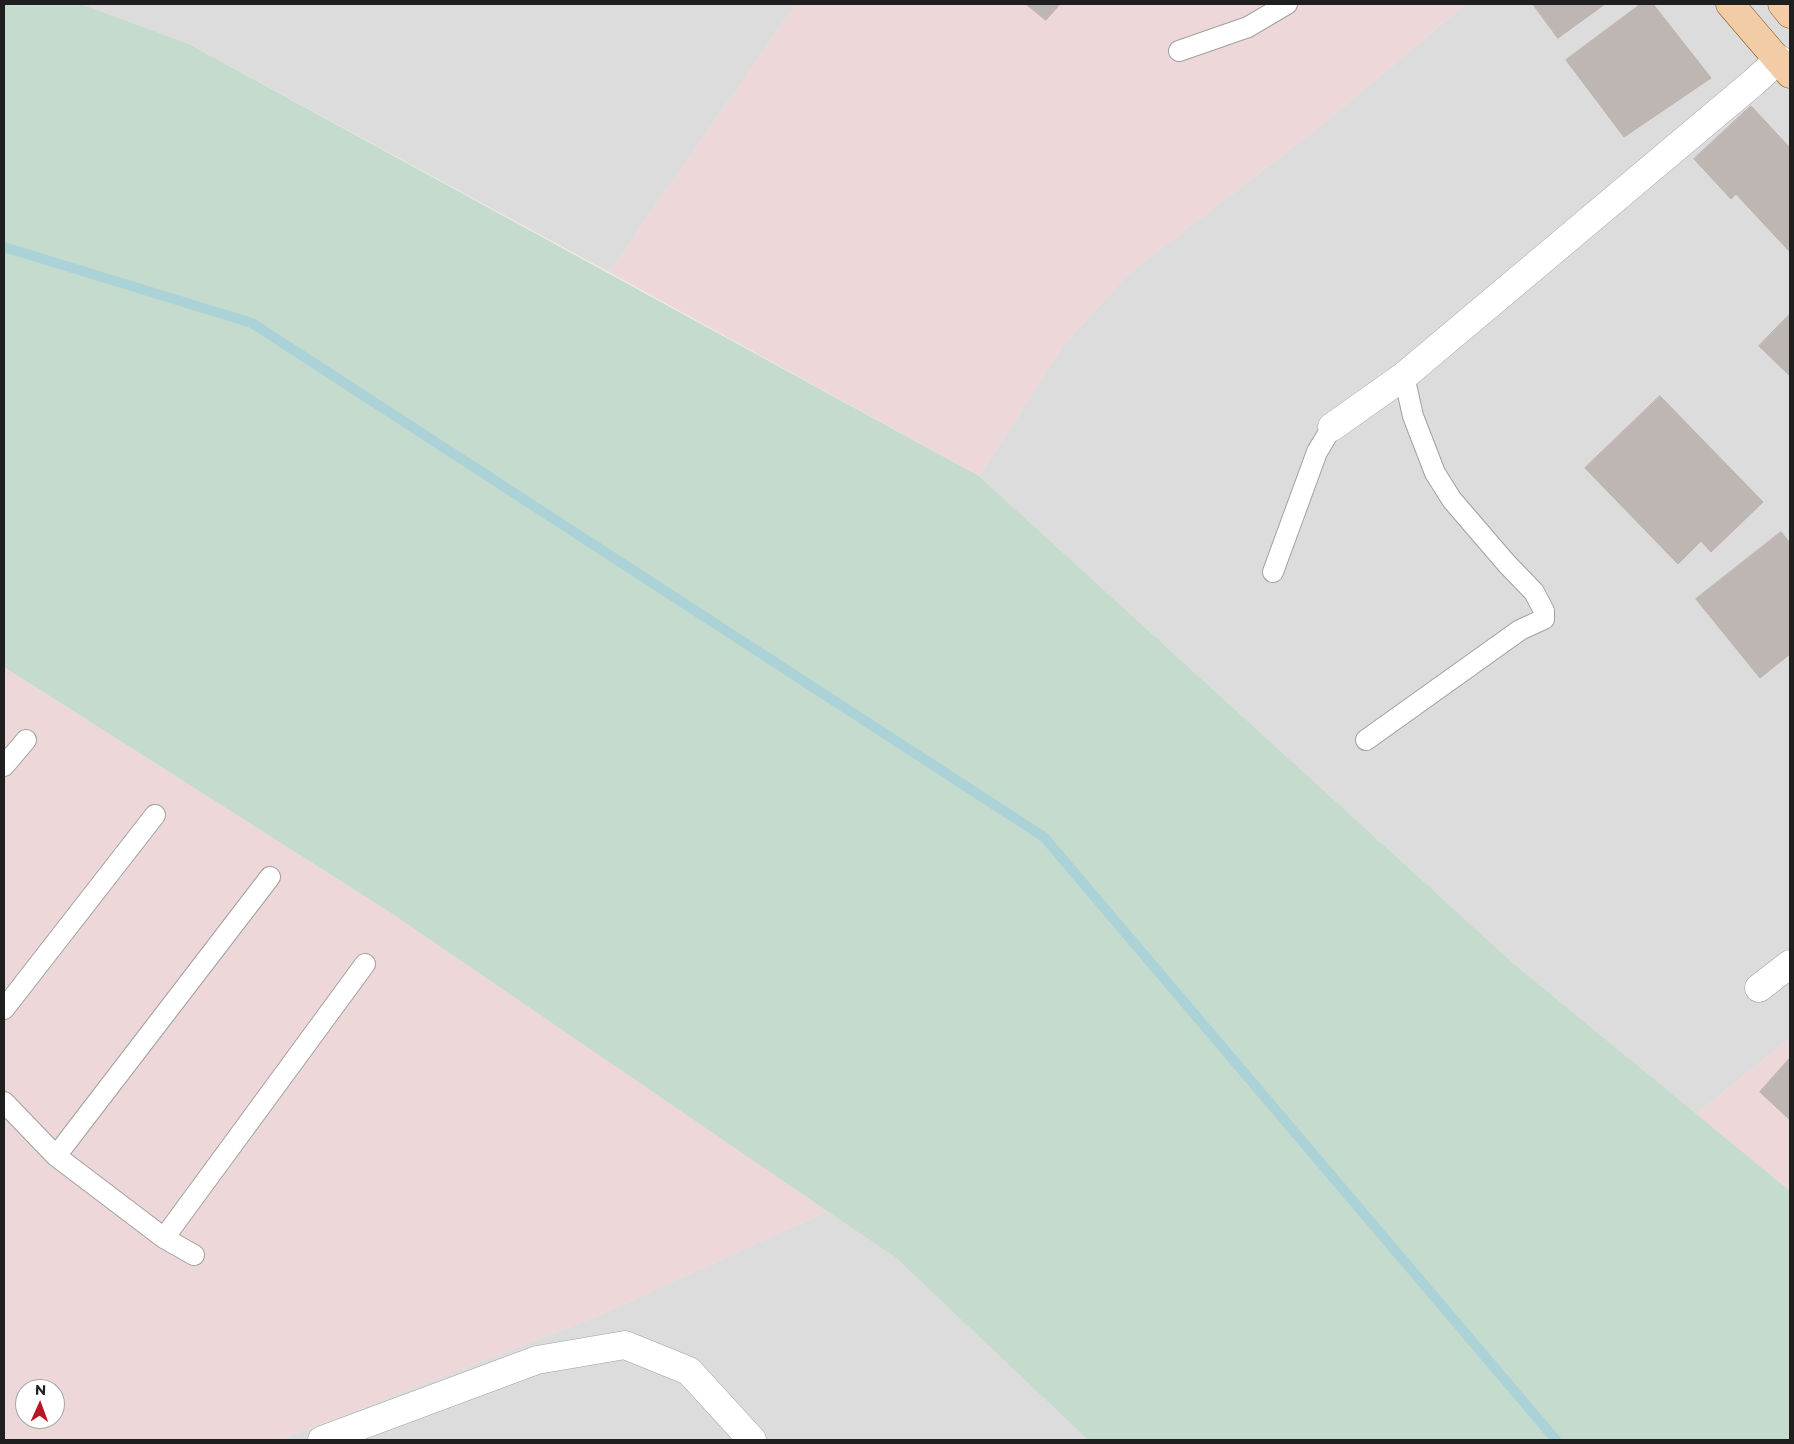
<!DOCTYPE html>
<html>
<head>
<meta charset="utf-8">
<style>
  body { margin:0 }
  #map { position:relative; width:1794px; height:1444px; overflow:hidden; background:#eeebe6; font-family:Montserrat,sans-serif }
  canvas { display:block }
  .frame { position:absolute; inset:0; border:5px solid #1f1f1f; pointer-events:none }
  .north { position:absolute; left:15px; top:1379px; width:50px; height:50px; box-sizing:border-box; background:#fff; border:1px solid #a5a5a5; border-radius:50%; rotate:2deg; font-size:14px; font-weight:700; line-height:20px; text-align:center; color:#1f1f1f }
  .north::after { content:''; display:block; margin:auto; width:18px; height:22px; background:#b81525; clip-path:polygon(50% 0,100% 100%,50% 72%,0 100%) }
</style>
</head>
<body>
<div id="map">
<canvas width="1794" height="1444"></canvas>
<div class="frame"></div>
<div class="north">N</div>
</div>
<script>
const context = document.querySelector('canvas').getContext('2d');
context.lineJoin = 'round';
function fillPath(path, color) { context.fillStyle = color; context.fill(path, 'evenodd'); }
function strokePath(path, color, width, dash) { context.strokeStyle = color; context.lineWidth = width; context.lineCap = dash ? 'butt' : 'round'; context.setLineDash(dash || []); context.stroke(path); }
fillPath(new Path2D(`
  M81 4H796L609 272 189 44Z
  M1466 4H1790V1038L1696 1114 1514 964 979 476 1064 345 1127 275 1319 127Z
  M828 1211 896 1258 1088 1440H280L593 1318Z`), '#dddcdc');
fillPath(new Path2D(`
  M796 4H1466L1319 127 1127 275 1064 345 979 476 609 272Z
  M4 667 391 913 828 1211 593 1318 280 1440H4ZM25 1389H55V1419H25Z
  M1790 1038V1191L1696 1114Z`), '#edd7d8');
fillPath(new Path2D(`
  M4 4H81L189 44 979 476 1514 964 1790 1191V1440H1088L896 1258 391 913 4 667Z`), '#c5dbce');
strokePath(new Path2D(`
  M4 247 252 323 1044 837 1556 1440`), '#abd2d7', 10);
const building = new Path2D(`
  M1026 4H1060L1046 20Z
  M1533 4H1605L1558 38Z
  M1641 4H1653L1711 78 1624 137 1566 60Z
  M1751 106 1790 148V252L1736 194 1731 199 1694 159Z
  M1790 314V376L1759 346Z
  M1660 396 1763 502 1711 552 1701 541 1678 564 1585 468Z
  M1781 532 1790 543V654L1760 678 1696 599Z
  M1790 1058V1120L1760 1092Z`);
fillPath(building, '#beb6b3');
strokePath(building, '#bfb1aa', 1);
const service = new Path2D(`
  M1179 51 1248 27 1287 4
  M1273 572 1317 452 1332 427
  M1366 740 1520 630 1544 619V611L1534 592 1507 564 1452 500 1435 473 1413 416 1404 376
  M4 766 26 740
  M4 1009 155 815
  M4 1102 56 1156 164 1238 194 1255
  M56 1156 270 877
  M164 1238 365 964`);
const minor = new Path2D(`
  M1332 427 1404 376 1754 82 1779 59
  M1759 988 1790 964
  M322 1440 537 1360 625 1345 689 1371 752 1440`);
const primary = new Path2D(`
  M1730 4 1790 74
  M1782 4 1790 14`);
strokePath(service, '#a0a0a0', 22);
strokePath(minor, '#a0a0a0', 29);
strokePath(primary, '#895510', 29);
strokePath(service, '#fff', 20);
strokePath(minor, '#fff', 28);
strokePath(primary, '#f2cba7', 28);
</script>
</body>
</html>
